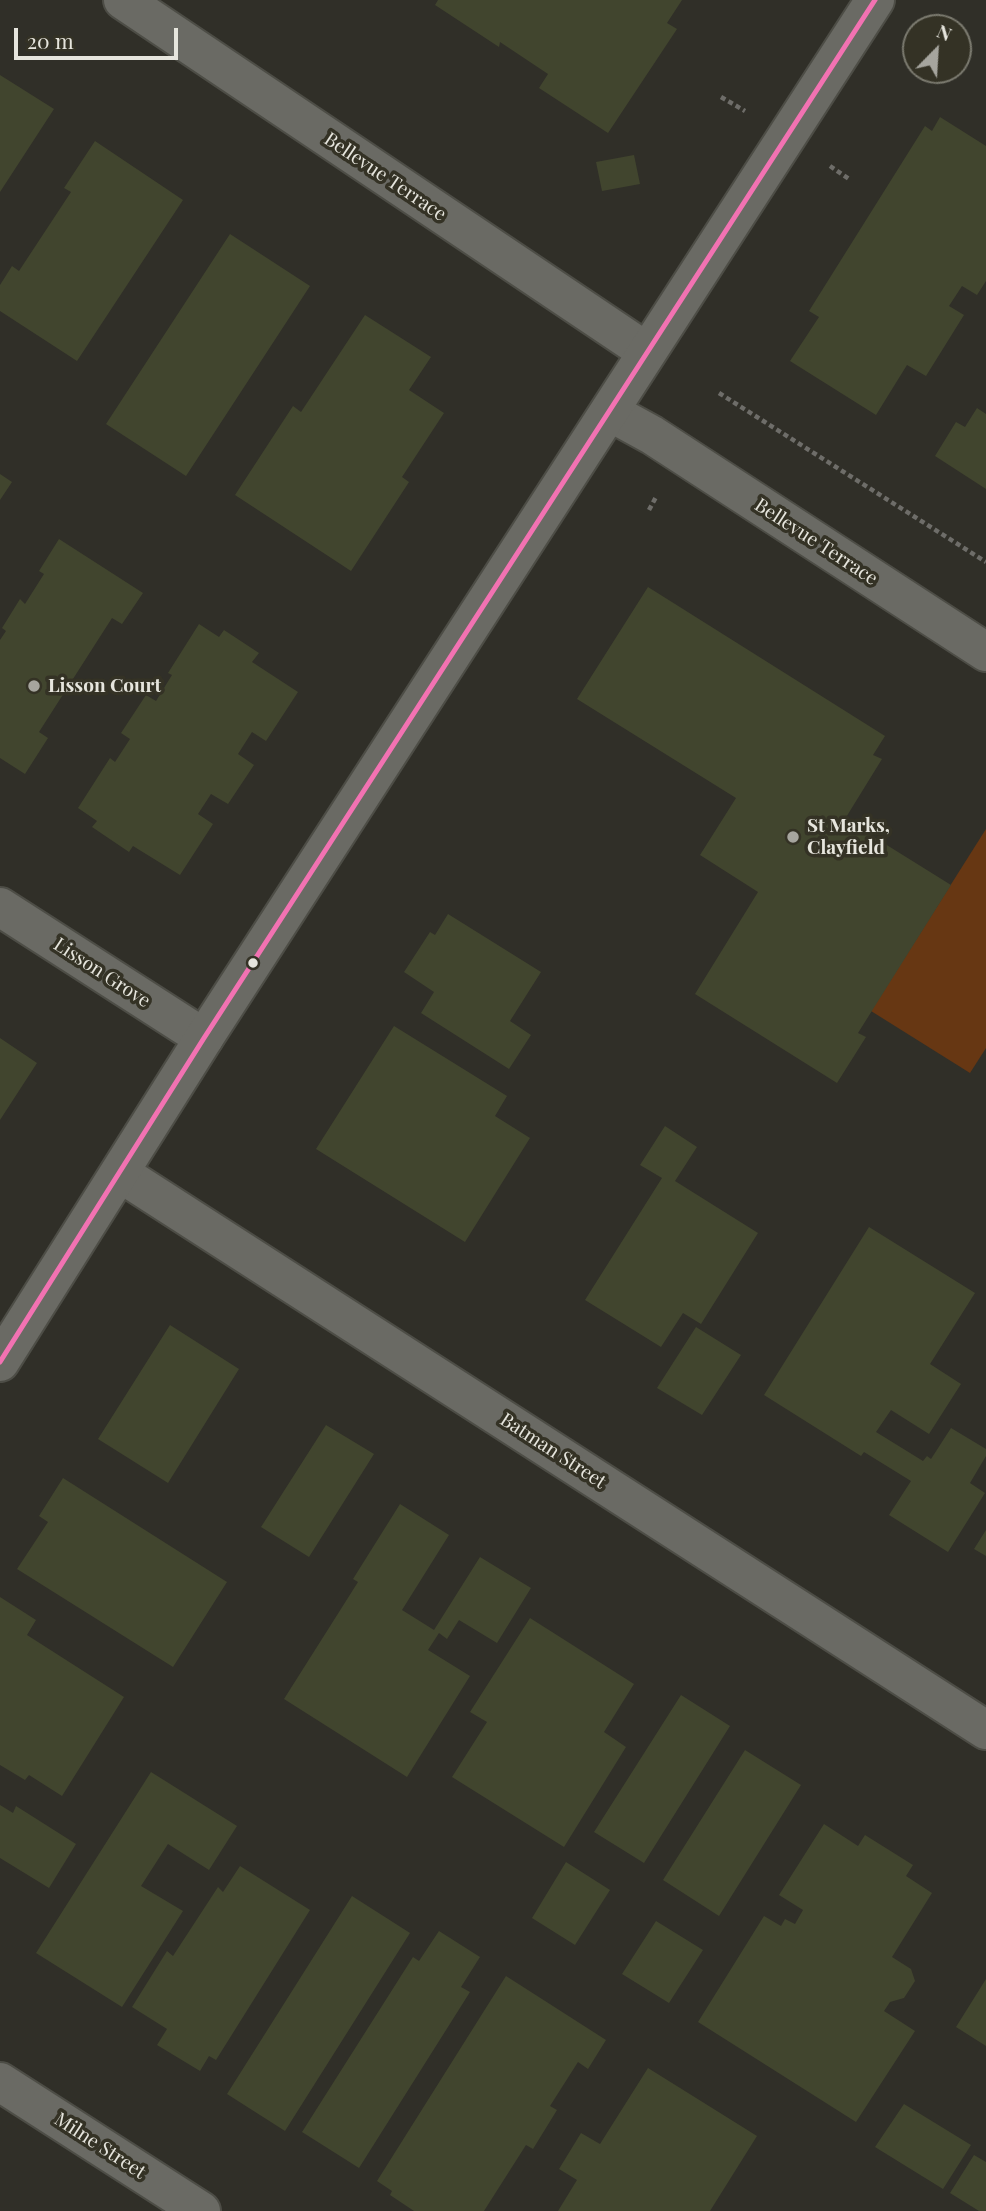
<!DOCTYPE html>
<html>
<head>
<meta charset="utf-8">
<style>
  body { margin:0 }
  #map { position:relative; width:986px; height:2211px; overflow:hidden; background:#302f28; font-family:"Playfair Display",serif }
  canvas { display:block }
  .north { position:absolute; left:902px; top:14px; width:70px; height:70px; box-sizing:border-box; background:#343225; border:2px solid #7b7a6f; border-radius:50%; rotate:24deg; font-size:19px; font-weight:700; line-height:28px; text-align:center; color:#e6e5dd }
  .north::after { content:''; display:block; margin:auto; width:24px; height:32px; background:#a6a59e; clip-path:polygon(50% 0,100% 100%,50% 72%,0 100%) }
  .scale { position:absolute; left:14px; top:28px; width:164px; height:32px; box-sizing:border-box; border:4px solid #e6e5dd; border-top:0; padding-left:9px; font-size:21px; line-height:24px; white-space:nowrap; color:#e6e5dd; -webkit-text-stroke:5px #343225; paint-order:stroke }
</style>
</head>
<body>
<div id="map">
<canvas width="986" height="2211"></canvas>
<div class="north">N</div>
<div class="scale">20 m</div>
</div>
<script>
const context = document.querySelector('canvas').getContext('2d');
context.lineJoin = 'round';
function fillPath(path, color) { context.fillStyle = color; context.fill(path, 'evenodd'); }
function strokePath(path, color, width, dash) { context.strokeStyle = color; context.lineWidth = width; context.lineCap = dash ? 'butt' : 'round'; context.setLineDash(dash || []); context.stroke(path); }
function drawText(font, color, halo, rows, align = 'center') {
  context.font = font + ' "Playfair Display",serif'; context.lineWidth = 7; context.setLineDash([]); context.textBaseline = 'middle'; context.strokeStyle = halo; context.fillStyle = color; for (const [text, x, y, turn = 0] of rows) {
    context.save(); context.translate(x, y); context.rotate((+turn || 0) * Math.PI / 180); context.textAlign = isNaN(turn) ? turn : align; if (halo) context.strokeText(text, 0, 0); context.fillText(text, 0, 0); context.restore();
  }
}
fillPath(new Path2D(`
  M986 829V1048L970 1073 871 1011Z`), '#673713');
fillPath(new Path2D(`
  M438 0H682L667 23 677 29 608 133 539 88 548 74 500 42 499 47 435 5Z
  M0 75 54 109 0 192Z
  M940 117 986 146V281L977 295 962 286 949 306 964 315 926 376 907 365 876 415 790 361 819 317 809 311 925 126 932 131Z
  M95 141 183 200 77 361 0 311V285L12 266 19 271 71 192 64 188Z
  M634 155 640 184 602 191 596 162Z
  M230 234 310 286 186 476 106 424Z
  M365 315 431 357 409 390 444 413 402 477 409 482 351 571 235 495 293 406 301 412Z
  M977 408 986 414V489L935 456 956 422 965 427Z
  M0 474 12 482 0 500Z
  M59 539 143 593 122 624 112 618 39 732 48 738 25 774 0 758V640L6 631 2 628 20 599 25 604 44 574 39 571Z
  M648 587 885 736 873 755 882 759 845 819 951 885 858 1033 866 1037 837 1083 695 994 758 892 700 855 736 798 577 699Z
  M199 624 219 637 224 630 259 653 252 662 298 692 266 741 252 732 238 754 254 765 228 804 211 794 198 814 213 824 180 875 133 846 129 852 92 827 97 821 78 808 110 758 115 762 130 739 121 733 146 695 156 701 172 675 168 673Z
  M448 914 541 972 510 1021 531 1035 509 1069 421 1013 434 992 404 972 430 932 435 935Z
  M394 1026 507 1096 495 1116 530 1138 465 1242 316 1149Z
  M0 1038 37 1063 0 1120Z
  M665 1126 697 1147 675 1181 758 1233 701 1324 683 1313 661 1347 585 1300 662 1178 640 1165Z
  M869 1227 975 1293 930 1364 961 1384 929 1434 891 1410 876 1432 923 1461 927 1456 931 1459 951 1428 986 1449V1456L970 1483 985 1493 948 1552 889 1515 911 1481 864 1452 861 1456 764 1395Z
  M170 1325 239 1369 168 1483 98 1439Z
  M696 1327 741 1355 702 1415 657 1388Z
  M326 1425 374 1454 309 1557 261 1527Z
  M63 1478 227 1582 173 1667 17 1569 48 1522 39 1516Z
  M400 1504 449 1535 402 1610 434 1630 480 1557 531 1588 497 1643 459 1620 447 1639 439 1633 428 1650 470 1676 407 1777 284 1699 358 1582 353 1579Z
  M986 1530V1556L974 1549Z
  M0 1597 36 1620 27 1635 124 1697 62 1796 29 1775 25 1780 0 1765Z
  M530 1618 634 1684 604 1732 626 1747 564 1847 452 1777 487 1722 470 1712Z
  M681 1695 730 1726 644 1863 594 1832Z
  M745 1750 801 1785 719 1916 663 1880Z
  M151 1772 237 1826 209 1870 168 1844 141 1886 183 1911 122 2007 36 1953Z
  M0 1805 13 1813 16 1806 76 1844 49 1888 0 1858Z
  M824 1824 858 1846 865 1835 913 1865 906 1876 932 1893 892 1957 911 1969 915 1981 904 1998 890 2002 884 2011 915 2031 856 2122 698 2022 764 1916 781 1926 785 1919 795 1924 803 1910 779 1895Z
  M566 1862 610 1890 575 1945 532 1918Z
  M240 1866 310 1910 216 2060 209 2056 200 2071 157 2045 167 2029 132 2007 167 1951 173 1956 218 1887 223 1892Z
  M352 1896 410 1933 285 2131 227 2094Z
  M656 1921 703 1950 669 2003 622 1974Z
  M439 1931 480 1957 461 1987 470 1992 359 2168 302 2132 413 1957 419 1961Z
  M506 1976 606 2040 588 2069 578 2062 550 2106 557 2110 533 2149 526 2145 484 2211H414L390 2195 392 2191 377 2181Z
  M986 1979V2046L956 2027Z
  M648 2068 757 2136 710 2211H558L577 2180 559 2169 581 2133 600 2144Z
  M904 2104 971 2145 943 2189 875 2147Z
  M974 2155 986 2162V2211H979L950 2193Z`), '#41452e');
const street = new Path2D(`
  M123 0 647 352
  M610 412 652 435 986 652
  M0 907 204 1038
  M120 1173 986 1730
  M0 2082 201 2211`);
const secondary = new Path2D(`
  M0 1362 204 1038 875 0`);
strokePath(street, '#4d4d46', 42);
strokePath(secondary, '#4d4d46', 42);
strokePath(new Path2D(`
  M721 97 745 111
  M830 166 849 179
  M719 393 986 562
  M649 510 656 497`), '#6e6d69', 4.5, [5, 3.5]);
strokePath(street, '#6a6a64', 38);
strokePath(secondary, '#6a6a64', 38);
strokePath(new Path2D(`
  M0 1362 204 1038 875 0`), '#f272b2', 5);
for (const [x, y, r, color] of [
  [34,686,7,"#a6a59e"],
  [793,837,7,"#a6a59e"],
  [253,963,6,"#e6e5dd"]
]) { const dot = new Path2D(); dot.arc(x, y, r, 0, 2 * Math.PI); context.fillStyle = color; context.fill(dot); strokePath(dot, '#343225', 2.5); }
drawText('19px', '#e6e5dd', '#343225', [
  ["Bellevue Terrace",385,177,34],
  ["Bellevue Terrace",816,542,33],
  ["Lisson Grove",102,973,33],
  ["Batman Street",553,1451,33],
  ["Milne Street",100,2146,33]
]);
drawText('bold 19px', '#e6e5dd', '#343225', [
  ["Lisson Court",48,686],
  ["St Marks,",807,826],
  ["Clayfield",807,848]
], 'left');
</script>
</body>
</html>
